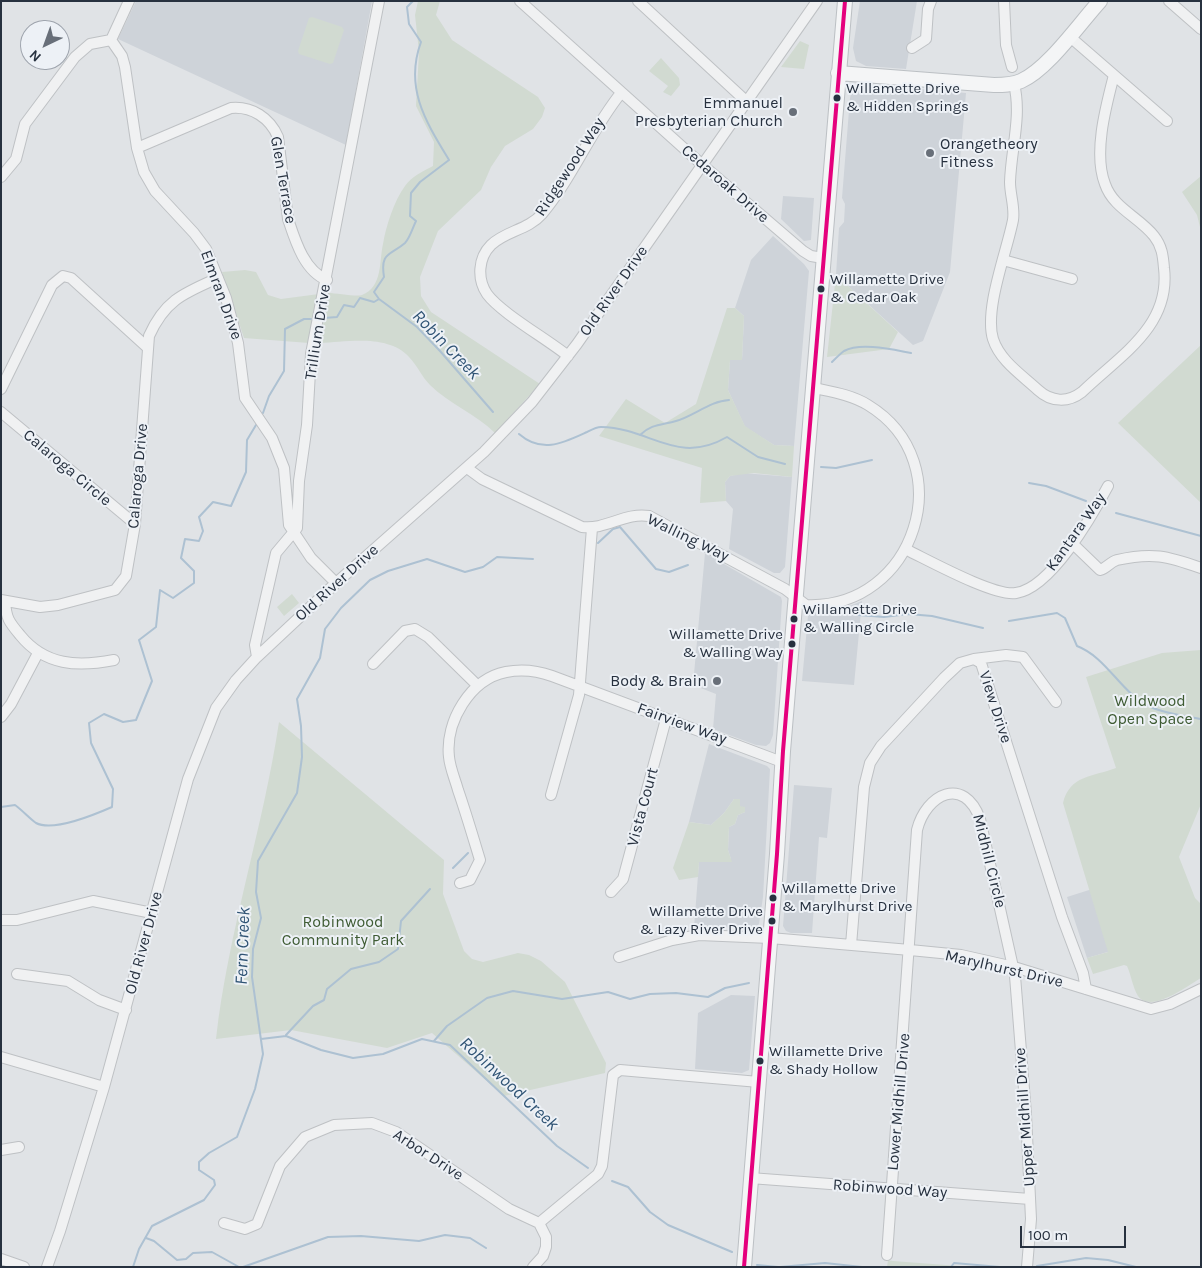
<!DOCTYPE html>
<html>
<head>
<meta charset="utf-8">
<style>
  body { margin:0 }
  #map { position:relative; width:1202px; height:1268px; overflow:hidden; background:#e0e3e6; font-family:Karla,sans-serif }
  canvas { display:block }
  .frame { position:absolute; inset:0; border:2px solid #27313f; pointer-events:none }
  .north { position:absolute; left:20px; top:20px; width:50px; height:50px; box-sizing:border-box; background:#edf1f6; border:1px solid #9ea4ad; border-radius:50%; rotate:222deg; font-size:14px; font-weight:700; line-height:20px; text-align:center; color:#27313f }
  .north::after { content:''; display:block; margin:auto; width:18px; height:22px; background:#686f79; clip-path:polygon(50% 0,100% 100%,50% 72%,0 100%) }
  .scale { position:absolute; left:1020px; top:1226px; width:106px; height:22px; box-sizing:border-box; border:2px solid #27313f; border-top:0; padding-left:6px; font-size:15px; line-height:18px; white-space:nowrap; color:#27313f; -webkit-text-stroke:4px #edf1f6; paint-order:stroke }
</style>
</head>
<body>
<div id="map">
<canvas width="1202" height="1268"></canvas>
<div class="frame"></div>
<div class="north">N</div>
<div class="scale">100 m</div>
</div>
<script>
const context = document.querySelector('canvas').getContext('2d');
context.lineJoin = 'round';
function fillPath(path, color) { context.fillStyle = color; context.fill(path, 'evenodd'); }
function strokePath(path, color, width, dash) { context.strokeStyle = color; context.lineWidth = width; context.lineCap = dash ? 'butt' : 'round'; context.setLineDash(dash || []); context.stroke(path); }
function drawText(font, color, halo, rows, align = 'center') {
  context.font = font + ' Karla,sans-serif'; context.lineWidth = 4; context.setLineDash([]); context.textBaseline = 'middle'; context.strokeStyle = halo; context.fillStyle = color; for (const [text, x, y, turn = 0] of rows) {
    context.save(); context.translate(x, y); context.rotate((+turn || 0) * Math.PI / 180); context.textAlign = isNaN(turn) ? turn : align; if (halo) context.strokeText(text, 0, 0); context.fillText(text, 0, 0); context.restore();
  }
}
fillPath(new Path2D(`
  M136 1H372L346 145 118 39Z
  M860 1H917L906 69 866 66 856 61 853 48Z
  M865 84 966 93 950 272 923 341 913 345 836 275 839 228 844 222 845 204 842 198 850 98 852 91 858 86Z
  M783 196 814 198 811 240 804 241 781 219Z
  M773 236 804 264 809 271 794 446 774 445 745 427 728 390 730 359 742 360 744 316 735 308 751 260Z
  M743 473 792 477 785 567 780 573H774L729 549 733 509 726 501 725 482 730 476Z
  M705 553 781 597 782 601 773 735 770 743 766 746 756 745 713 729 716 694 693 685Z
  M862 601 854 685 802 681 808 616 810 612 842 609Z
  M709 744 767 766 770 769 763 897 759 924 753 929 707 926 694 928 699 862 731 859 728 850 729 827 735 824 738 815 745 812 734 799 724 813 711 825 689 822Z
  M794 785 832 788 827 838 819 837 812 933H791L786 931 783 926Z
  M1108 884 1128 946 1087 958 1067 897Z
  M731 995 755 996 749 1070 742 1073 695 1069 698 1013Z`), '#ced3d9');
fillPath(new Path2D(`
  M418 1H440L436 15 452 40 538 97 545 108 542 117 533 129 505 146 491 167 481 190 438 231 420 277 421 296 431 312 540 384 495 433C476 414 449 404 430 385 422 377 417 365 409 357 388 334 347 342 320 343L328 293C336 293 357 297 362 295 383 287 379 261 383 244 386 226 394 201 405 186 411 177 423 171 433 166L434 142 416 106 419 52 415 15Z
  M312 17 342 27 344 30 333 63 330 64 299 54 298 51 309 18Z
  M800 41 809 45 804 69 781 67Z
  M661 58 679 78 680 85 671 96 663 92 668 86 649 71Z
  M1201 176V231L1197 215 1182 192Z
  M245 270 256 272 268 295 281 299 319 294 309 343 244 338 222 272Z
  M836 275 898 332 889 349 827 357Z
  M727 308H735L744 316 742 360H730L728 390 745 426 774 445 794 446 792 477 754 473 730 476 725 482 726 501 700 503 702 468 599 436 626 399 665 423 696 404Z
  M1201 345V503L1118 423Z
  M292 594 299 603 284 616 277 607Z
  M1201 650V804L1179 857 1195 898 1201 904V978C1187 986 1151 1014 1138 996 1133 988 1131 975 1127 966L1124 965 1093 974 1087 958 1108 952 1063 803C1070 775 1092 777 1116 768L1086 677 1162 653Z
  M279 722 444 860 443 894 464 951 472 959 483 962 518 953 529 955 541 961 565 982 606 1063 605 1073 504 1096 432 1033 387 1048 291 1030 216 1039C228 932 263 829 279 722Z
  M734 799H740V806L745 807V812L738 815 735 824 729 827 728 850 732 862H699L698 877 679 880 673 868 689 822 711 825 724 813Z
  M888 1260 893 1261 972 1267H887Z`), '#d1dad1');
strokePath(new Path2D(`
  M379 299 417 327 440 351 493 412
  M324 318 337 317 344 305 354 307 360 298 374 302 379 299 374 292 384 277C380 252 390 256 405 243 410 238 413 227 416 221L410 216 411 193 420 182 449 160C426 122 404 88 421 42L409 24 407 7 413 1
  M832 362C836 358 840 354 844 351 861 342 894 350 911 353
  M263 413 269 396 284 371 285 329 304 319H311
  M519 434C542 454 563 443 587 432 591 430 596 427 601 427 651 428 677 466 727 437L758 457 785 464
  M640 435C651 424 662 425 676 421 694 416 710 401 729 400
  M821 467 836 468 872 460
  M1029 483 1046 486 1086 501
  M1116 513 1201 536
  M598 543 613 529 620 527 656 569 669 572 688 565
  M859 615 884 617 908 614 932 616 983 628
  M1009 621 1057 613 1065 618 1077 646C1108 658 1121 694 1151 707 1166 714 1185 716 1201 719
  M1 807 15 805C22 810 29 818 36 823 53 832 96 814 112 807L113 789 91 743 89 723 104 714 123 722 136 720 152 681 139 640 156 627 160 590 173 598 194 583V571L181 558 185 539 199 541 203 531 199 517 213 502 231 506 246 472 247 440 256 425
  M453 868 468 853
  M286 1035 313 1006 324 1000 327 989 351 969 379 962 398 949 401 921 430 889
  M261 1039 286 1036 321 1050 353 1058 383 1054 422 1039 450 1045 557 1146 588 1168
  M434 1041 447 1026 487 998 513 991 562 999 608 992 630 999 650 994 676 993 708 997 725 988 749 983
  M612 1181 628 1187 650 1212 668 1225 732 1252
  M146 1238 154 1241 177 1260 186 1259 193 1253 212 1252 239 1267
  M757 1265 778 1267
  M1037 1266 1086 1258 1108 1260 1136 1267
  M133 1267 139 1249 152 1226 204 1200 215 1185 214 1180 199 1170V1162L209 1153 237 1137 255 1089 263 1054 252 977 253 949 261 918 256 892 258 861 297 793 302 757 301 726 297 699 320 658 325 629 341 608 370 580 388 571 427 559 465 572 483 567 497 557 533 559
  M243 1267 328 1237 361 1236 419 1241 445 1235 470 1238 486 1248
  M780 1267 825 1263 862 1267
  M951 1267 954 1263 1000 1267`), '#adc1d2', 2);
const minor = new Path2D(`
  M520 1 698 161 803 251 811 256 823 258
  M638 1 747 102
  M1004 1 1006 45 1012 67
  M1169 1 1201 29
  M1069 36 1167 121
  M111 40 122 56 125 67 137 148 144 172 155 191 194 233 206 249 226 298 238 343 245 398 272 438 284 468 289 525 311 558 336 583
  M111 40 129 1
  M912 48 926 39 928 9 931 1
  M1014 84C1022 116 1011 149 1010 182 1010 195 1015 207 1013 220 1007 251 984 309 993 339 1000 361 1022 375 1038 390 1051 402 1068 403 1082 392 1119 356 1171 327 1164 268 1163 256 1162 246 1154 236 1139 217 1113 208 1105 184 1093 153 1106 106 1114 75
  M137 148 231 108C252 106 270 118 278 137L288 219C295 240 304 271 327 280
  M1 177 16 159 25 124 75 57 90 44 111 40
  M1003 260 1072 279
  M568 356C547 339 501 313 487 294 477 279 478 258 491 245 505 231 528 230 542 214 573 177 591 130 621 93
  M1 389 52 285 63 276 71 278 148 348
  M1 412 135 524
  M467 468 482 479 582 527C606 530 625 512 649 516L785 589 806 605C915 610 963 463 868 405 852 395 833 392 814 388
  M1072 543 1100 570C1107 568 1110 562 1117 560 1152 552 1167 556 1201 568
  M907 550C928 560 995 597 1016 593 1051 588 1092 516 1108 486
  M1 600 40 607 58 605 115 590 126 576 135 524 149 336C165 300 184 293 218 278
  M5 601C6 618 9 622 20 635 45 666 78 667 114 660
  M257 657 255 645 276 553 297 528 299 481 307 425 311 354 379 1
  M974 659 1006 655 1023 657 1056 702
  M373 664 405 631 415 629 428 637 478 686
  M1 717 11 704 38 653
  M551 795 579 695 592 528
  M460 883 470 880 480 860C473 837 466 813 458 790 455 779 450 768 449 757 445 722 470 679 506 672 521 669 538 671 552 676L782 762
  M611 892 623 879 666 719
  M1 920H17L93 901 152 913
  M851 945 864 787 870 763 881 746 944 678 960 663 974 659 981 663 1062 917 1083 973 1086 989
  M619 957 672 940 699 935 770 938 910 950 961 955 1014 967 1151 1009 1170 1004 1201 989
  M17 974 68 981 99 1000 126 1010
  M1 1057 104 1087
  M1 1150 19 1147
  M750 1178 1030 1199
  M224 1223 245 1229 257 1224 280 1166 305 1137 334 1125 372 1123 396 1132 509 1209 539 1223 546 1237V1247L543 1256 533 1267
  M539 1223 598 1174 602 1166 613 1075 620 1070 759 1082
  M887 1255 917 830C926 794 964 775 980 819L1015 976 1026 1114 1031 1219 1027 1267
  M1 1259 24 1267
  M47 1267 60 1231 104 1087 188 779 216 708 236 680 257 657 336 583 484 452 532 402 577 344 817 1`);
const major = new Path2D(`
  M838 73 994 85C1003 85 1012 85 1021 81 1048 69 1079 24 1100 1
  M744 1267 777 854 783 751 845 1`);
strokePath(minor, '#bec1c4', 12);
strokePath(major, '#bcc0c4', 16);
strokePath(minor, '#f0f1f2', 10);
strokePath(major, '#f4f5f6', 14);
strokePath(new Path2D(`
  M744 1267 777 854 783 751 845 1`), '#e5007d', 4);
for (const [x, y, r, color] of [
  [837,98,4.5,"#27313f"],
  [793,112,5,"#686f79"],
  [930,153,5,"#686f79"],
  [821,289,4.5,"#27313f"],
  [794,619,4.5,"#27313f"],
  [792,644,4.5,"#27313f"],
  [717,681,5,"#686f79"],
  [773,898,4.5,"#27313f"],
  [772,921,4.5,"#27313f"],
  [760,1061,4.5,"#27313f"]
]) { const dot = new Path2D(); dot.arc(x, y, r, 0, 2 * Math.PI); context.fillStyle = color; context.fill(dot); strokePath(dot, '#edf1f6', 2); }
drawText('15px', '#27313f', '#edf1f6', [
  ["Willamette Drive",846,89],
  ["& Hidden Springs",846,107],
  ["Willamette Drive",830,280],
  ["& Cedar Oak",830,298],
  ["Willamette Drive",803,610],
  ["& Walling Circle",803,628],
  ["Willamette Drive",783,635,"right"],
  ["& Walling Way",783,653,"right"],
  ["Willamette Drive",782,889],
  ["& Marylhurst Drive",782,907],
  ["Willamette Drive",763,912,"right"],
  ["& Lazy River Drive",763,930,"right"],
  ["Willamette Drive",769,1052],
  ["& Shady Hollow",769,1070]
], 'left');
drawText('16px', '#27313f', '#edf1f6', [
  ["Emmanuel",783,103],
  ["Presbyterian Church",783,121],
  ["Orangetheory",940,144,"left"],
  ["Fitness",940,162,"left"],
  ["Body & Brain",707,681]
], 'right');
drawText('16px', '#27313f', '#edf1f6', [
  ["Ridgewood Way",570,167,-57],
  ["Glen Terrace",283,180,80],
  ["Cedaroak Drive",725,184,41],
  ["Old River Drive",614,291,-55],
  ["Elmran Drive",221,295,70],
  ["Trillium Drive",318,332,-81],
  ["Calaroga Circle",67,468,40],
  ["Calaroga Drive",138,476,-85],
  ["Kantara Way",1076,532,-55],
  ["Walling Way",688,538,26],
  ["Old River Drive",337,583,-42],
  ["View Drive",995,707,72],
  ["Fairview Way",682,724,20],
  ["Vista Court",643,807,-75],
  ["Midhill Circle",989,861,76],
  ["Old River Drive",144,943,-75],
  ["Marylhurst Drive",1004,969,13],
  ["Lower Midhill Drive",899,1102,-85],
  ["Upper Midhill Drive",1025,1117,-94],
  ["Arbor Drive",428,1155,33],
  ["Robinwood Way",890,1189,4]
]);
drawText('16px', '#3e5b33', '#edf1f6', [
  ["Wildwood",1150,701],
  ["Open Space",1150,719],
  ["Robinwood",343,922],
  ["Community Park",343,940]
]);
drawText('italic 18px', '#2f5374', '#edf1f6', [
  ["Robin Creek",446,345,46],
  ["Fern Creek",243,946,-88],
  ["Robinwood Creek",509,1084,43]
]);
</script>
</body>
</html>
